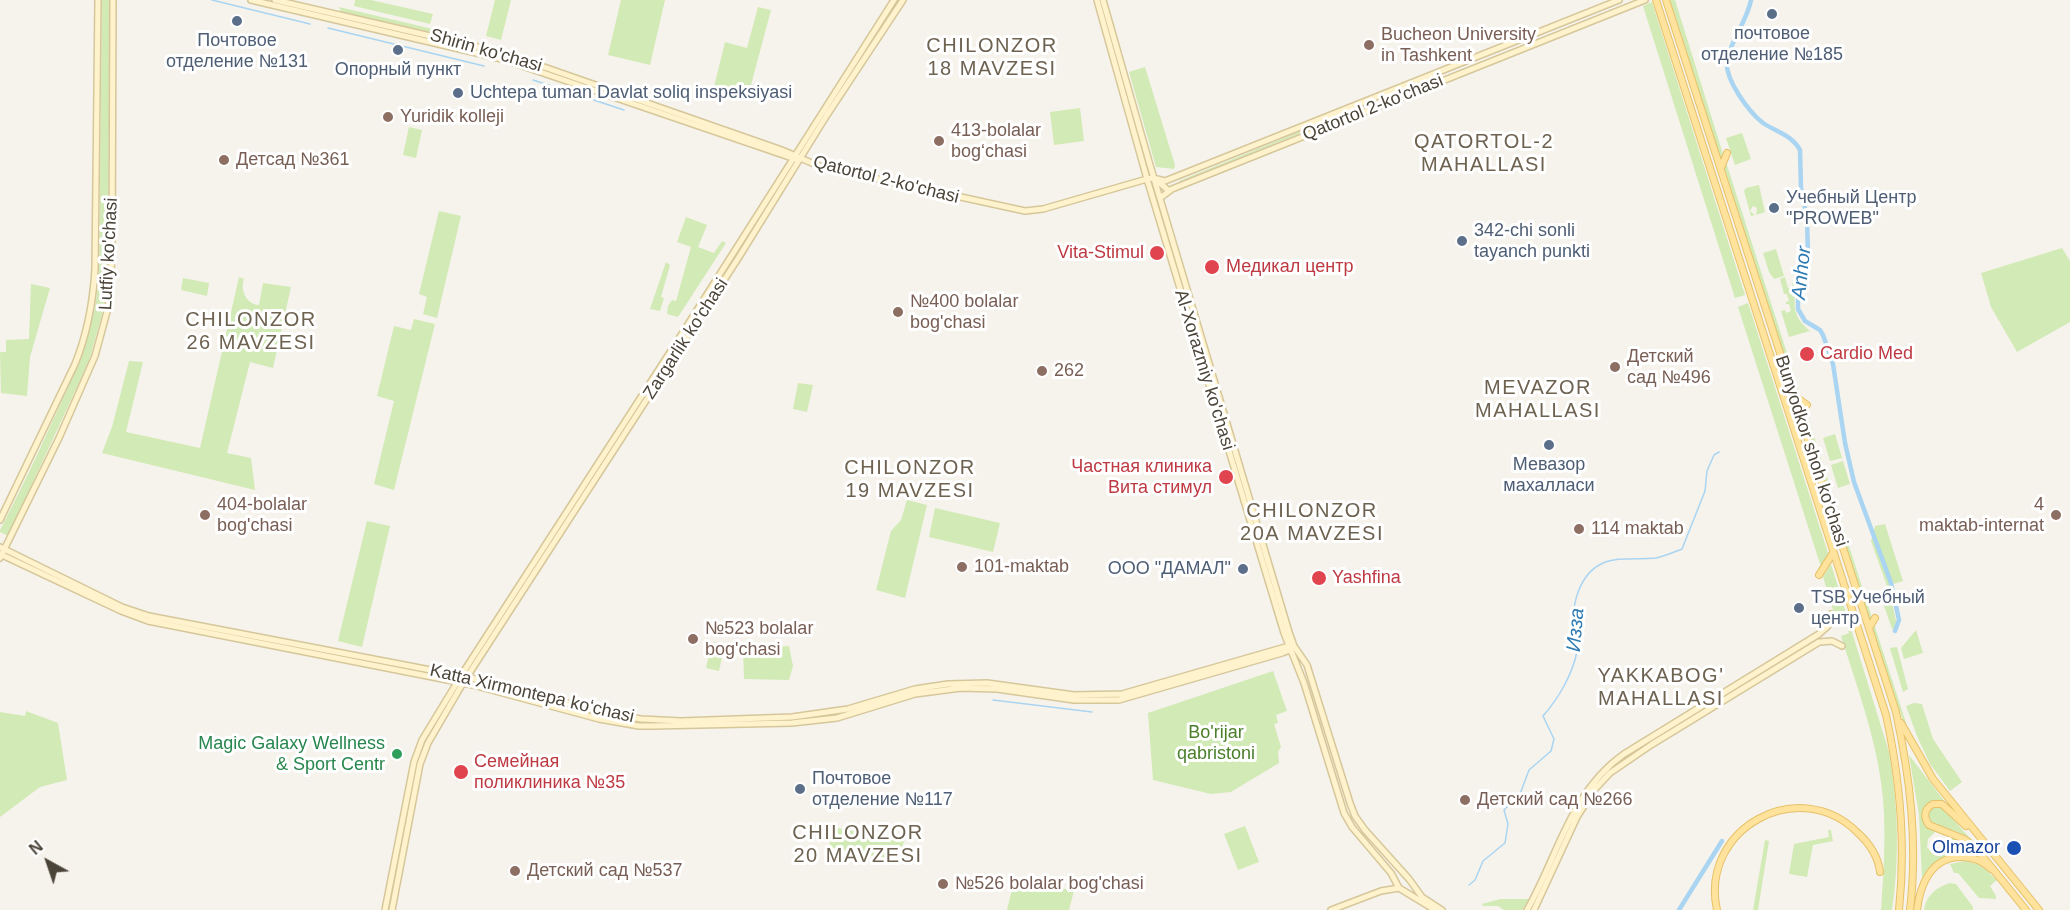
<!DOCTYPE html>
<html>
<head>
<meta charset="utf-8">
<style>
  body { margin:0 }
  #map { position:relative; width:2070px; height:910px; overflow:hidden; background:#f6f3ec; font-family:Arial,sans-serif }
  canvas { display:block }
  .north { position:absolute; left:18px; top:832px; width:60px; height:60px; -webkit-text-stroke:4px #fff; paint-order:stroke; rotate:320deg; font-size:16px; font-weight:700; line-height:24px; text-align:center; color:#4b4439 }
  .north::after { content:''; display:block; margin:auto; width:21px; height:27px; background:#4b4439; clip-path:polygon(50% 0,100% 100%,50% 72%,0 100%) }
</style>
</head>
<body>
<div id="map">
<canvas width="2070" height="910"></canvas>
<div class="north">N</div>
</div>
<script>
const context = document.querySelector('canvas').getContext('2d');
context.lineJoin = 'round';
function fillPath(path, color) { context.fillStyle = color; context.fill(path, 'evenodd'); }
function strokePath(path, color, width, dash) { context.strokeStyle = color; context.lineWidth = width; context.lineCap = dash ? 'butt' : 'round'; context.setLineDash(dash || []); context.stroke(path); }
function drawText(font, color, halo, rows, align = 'center') {
  context.font = font + ' Arial,sans-serif'; context.lineWidth = 6; context.setLineDash([]); context.textBaseline = 'middle'; context.strokeStyle = halo; context.fillStyle = color; for (const [text, x, y, turn = 0] of rows) {
    context.save(); context.translate(x, y); context.rotate((+turn || 0) * Math.PI / 180); context.textAlign = isNaN(turn) ? turn : align; if (halo) context.strokeText(text, 0, 0); context.fillText(text, 0, 0); context.restore();
  }
}
fillPath(new Path2D(`
  M102 0H110L108 252 103 311 89 361 8 536 0 532V530C19 493 37 456 54 418 77 369 95 329 99 275Z
  M355 0H371L433 14 430 24 354 6Z
  M495 0H511L501 40 486 36Z
  M621 0H665L650 65 608 55Z
  M1670 0H1675L1723 154 1721 160Z
  M1652 2 1745 295 1735 298 1643 6Z
  M339 7 433 29 430 32 341 12Z
  M758 7 771 10 747 100 713 91 725 42 747 48Z
  M1145 67 1175 165 1174 169 1156 167 1129 72Z
  M1365 105V107L1180 182 1179 181Z
  M1080 108 1084 141 1054 145 1050 112Z
  M409 127 422 130 416 158 403 155Z
  M1742 133 1751 159 1735 165 1726 138Z
  M1726 162 1802 400 1797 396 1724 167Z
  M1759 185 1765 212 1756 215 1757 208 1753 206 1750 211 1755 215 1751 216 1744 191 1746 188Z
  M439 211 461 216 437 318 423 314 427 297 419 294Z
  M686 217 707 225 698 247 714 253 722 241 726 243 678 317 667 314 668 306 672 300 676 301 691 247 677 242Z
  M2062 248 2070 261V322L2017 352 1991 307 1981 273Z
  M1776 249 1784 276 1774 279 1769 272 1763 253Z
  M666 262 670 265 661 297 664 298 660 311 650 309Z
  M239 277 244 279C240 290 246 304 259 305L263 283 291 287 273 368 250 362 227 453 251 458 255 490 102 453 112 427 129 361 143 362 126 432 200 448Z
  M1785 277 1788 288 1793 287 1792 283H1797C1793 305 1792 316 1810 331L1789 337 1781 311 1785 310 1786 313 1791 311 1789 304H1786V302L1789 301 1787 294H1784L1780 279Z
  M183 278 209 283 207 296 181 290Z
  M31 284 50 288 30 357 27 396 1 393 0 352H6V340L29 339Z
  M1748 303 1828 553 1821 567 1738 307Z
  M414 319 435 324 394 490 374 484 394 401 377 396 394 326 411 330Z
  M798 383 813 385 807 412 793 409Z
  M1799 404 1805 408 1872 618 1870 622Z
  M1835 434 1842 458 1830 461 1823 438Z
  M1843 461 1850 484 1838 488 1831 465Z
  M907 500 927 505 905 598 876 590 891 531 901 520Z
  M935 508 1000 523 993 552 929 537Z
  M367 521 390 526 362 647 338 641Z
  M1885 524 1903 581 1887 586 1871 541 1875 526Z
  M1831 564 1889 752C1898 803 1900 859 1892 910H1881C1884 868 1887 824 1881 782 1874 732 1856 684 1841 636L1849 633 1842 614 1835 616 1823 577Z
  M1891 598 1896 621 1895 628 1892 629 1882 600Z
  M1874 624 1907 726 1905 727 1872 627Z
  M1916 630 1923 653 1904 659 1901 648Z
  M712 642 725 644 719 671 706 668Z
  M789 646 793 666 789 680 744 679 743 649Z
  M1897 647 1908 689 1903 692 1890 648Z
  M1273 671 1287 711 1276 715 1278 723 1274 724 1281 747 1278 752 1279 763 1231 792 1211 794 1153 780 1148 713Z
  M1914 703 1922 704 1933 739 1962 782 1950 791 1930 764 1917 736 1906 706Z
  M26 711 58 723 67 780 40 787 0 817V712L25 716Z
  M1909 755 1945 802 1935 800 1926 804 1922 815C1923 820 1924 825 1928 828 1932 831 1937 830 1942 831 1957 835 1972 846 1981 858 1958 851 1934 856 1922 879L1919 815ZM1935 832 1946 834 1950 840 1949 848 1941 855 1932 853 1927 847 1928 839Z
  M1934 806 1942 807 1968 836 1980 847 1958 832 1931 823 1928 813Z
  M1245 826 1259 862 1238 870 1224 834Z
  M833 827 904 841 899 861 829 847Z
  M1828 830H1831L1833 841 1813 845 1807 877 1789 874 1794 844 1829 837Z
  M1765 840 1769 841 1758 910H1753Z
  M1965 861 1981 865 1997 880 1990 886 1996 896V899L1979 898 1958 873H1954L1950 864Z
  M1015 877 1074 891 1069 910H1007Z
  M1950 883 1956 884 1973 907V910H1924C1926 895 1937 887 1950 883Z
  M1500 899H1529L1522 910H1504L1498 906H1483L1482 904Z`), '#d2eab5');
strokePath(new Path2D(`
  M212 0 310 24
  M328 28 484 66
  M533 80 624 110
  M1839 411 1840 410
  M993 700 1092 712
  M1469 885 1475 880 1483 861 1505 843 1508 824 1504 810 1520 794 1529 770 1551 751 1554 739 1543 716C1558 699 1573 674 1577 651 1579 644 1575 636 1574 629 1571 606 1579 575 1601 564 1617 556 1638 560 1656 558 1665 556 1674 552 1682 549L1705 491 1707 471 1714 455 1719 452`), '#a9d4f2', 1.5);
strokePath(new Path2D(`
  M1751 0C1747 21 1731 40 1727 60 1724 79 1749 112 1763 123 1776 132 1792 135 1800 150L1801 188 1807 218 1808 256 1802 273 1798 294V309L1805 321 1820 330 1823 335 1833 364 1845 443 1854 482 1891 583 1899 620 1895 631
  M1679 910 1722 841`), '#a9d4f2', 4.5);
const secondary = new Path2D(`
  M251 0 502 59 795 159
  M275 0 504 53 779 149C795 155 807 162 823 167L1025 211 1043 209 1147 179 1153 178 1165 181 1619 0
  M1097 0 1147 179 1284 633 1304 683 1344 813 1352 827 1391 873 1399 888 1435 910
  M1103 0 1150 165 1289 632 1294 646 1307 665 1350 803 1355 816 1365 830 1409 879 1422 897 1442 910
  M1155 179 1168 190
  M1160 198 1172 189 1645 0
  M0 520 75 364C88 332 93 303 95 269L98 0
  M0 547 122 607 149 616 467 677 518 689 600 712 641 719 681 721 792 717 848 709 915 689 948 684 987 683 1074 695 1122 694 1289 646H1294
  M0 554 121 611 148 621 473 685 599 719 639 726H653L792 723 837 718 915 694 961 688 997 689 1074 700H1119L1282 653 1290 650 1294 646
  M0 558 59 438 95 356 108 308 112 257 113 0
  M385 910 414 762 422 740 464 671 685 329 894 0
  M392 910 420 764 428 743 463 683 739 257 827 115 903 0
  M1331 910 1381 891 1399 888
  M1527 910C1558 856 1570 792 1624 754L1819 634 1828 626 1831 614
  M1534 910 1577 817 1594 790 1610 773 1651 745 1819 642 1832 641 1842 646`);
const primary = new Path2D(`
  M1656 0 1886 715C1900 779 1906 844 1899 910
  M1666 0 1896 712C1910 778 1918 842 1910 910
  M1721 168 1727 153
  M1793 395 1807 405
  M1819 575 1833 553
  M1869 628 1875 618
  M1901 723 1933 779 2039 910
  M1966 826 1942 804H1933C1924 809 1923 817 1929 825L1964 839 1975 847 2026 910
  M1717 910C1699 828 1800 774 1858 833 1870 844 1878 856 1880 872
  M1917 910C1920 885 1931 857 1961 857 1973 857 1983 861 1991 869`);
strokePath(secondary, '#d6c79b', 8);
strokePath(primary, '#e6c16a', 8);
strokePath(secondary, '#fff3cd', 5);
strokePath(primary, '#ffe39c', 6);
for (const [x, y, r, color] of [
  [1772,14,6,"#5c6f8a"],
  [237,21,6,"#5c6f8a"],
  [1369,45,6,"#8d6e63"],
  [398,50,6,"#5c6f8a"],
  [458,93,6,"#5c6f8a"],
  [388,117,6,"#8d6e63"],
  [939,141,6,"#8d6e63"],
  [224,160,6,"#8d6e63"],
  [1774,208,6,"#5c6f8a"],
  [1462,241,6,"#5c6f8a"],
  [1157,253,8,"#e0444e"],
  [1212,267,8,"#e0444e"],
  [898,312,6,"#8d6e63"],
  [1807,354,8,"#e0444e"],
  [1615,367,6,"#8d6e63"],
  [1042,371,6,"#8d6e63"],
  [1549,445,6,"#5c6f8a"],
  [1226,477,8,"#e0444e"],
  [205,515,6,"#8d6e63"],
  [2056,515,6,"#8d6e63"],
  [1579,529,6,"#8d6e63"],
  [962,567,6,"#8d6e63"],
  [1243,569,6,"#5c6f8a"],
  [1319,578,8,"#e0444e"],
  [1799,608,6,"#5c6f8a"],
  [693,639,6,"#8d6e63"],
  [397,754,6,"#2e9e5b"],
  [461,772,8,"#e0444e"],
  [800,789,6,"#5c6f8a"],
  [1465,800,6,"#8d6e63"],
  [2014,848,8,"#1a4fb4"],
  [515,871,6,"#8d6e63"],
  [943,884,6,"#8d6e63"]
]) { const dot = new Path2D(); dot.arc(x, y, r, 0, 2 * Math.PI); context.fillStyle = color; context.fill(dot); strokePath(dot, '#fff', 2); }
drawText('18px', '#4e5e75', '#fff', [
  ["почтовое",1772,34,"center"],
  ["отделение №185",1772,55,"center"],
  ["Почтовое",237,41,"center"],
  ["отделение №131",237,62,"center"],
  ["Опорный пункт",398,70,"center"],
  ["Uchtepa tuman Davlat soliq inspeksiyasi",470,93],
  ["Учебный Центр",1786,198],
  ["\"PROWEB\"",1786,219],
  ["342-chi sonli",1474,231],
  ["tayanch punkti",1474,252],
  ["Мевазор",1549,465,"center"],
  ["махалласи",1549,486,"center"],
  ["ООО \"ДАМАЛ\"",1231,569,"right"],
  ["TSB Учебный",1811,598],
  ["центр",1811,619],
  ["Почтовое",812,779],
  ["отделение №117",812,800]
], 'left');
drawText('18px', '#785e54', '#fff', [
  ["Bucheon University",1381,35],
  ["in Tashkent",1381,56],
  ["Yuridik kolleji",400,117],
  ["413-bolalar",951,131],
  ["bogʻchasi",951,152],
  ["Детсад №361",236,160],
  ["№400 bolalar",910,302],
  ["bog'chasi",910,323],
  ["Детский",1627,357],
  ["сад №496",1627,378],
  ["262",1054,371],
  ["404-bolalar",217,505],
  ["bog'chasi",217,526],
  ["4",2044,505,"right"],
  ["maktab-internat",2044,526,"right"],
  ["114 maktab",1591,529],
  ["101-maktab",974,567],
  ["№523 bolalar",705,629],
  ["bog'chasi",705,650],
  ["Детский сад №266",1477,800],
  ["Детский сад №537",527,871],
  ["№526 bolalar bog'chasi",955,884]
], 'left');
drawText('18px', '#4b4439', '#fff', [
  ["Shirin ko'chasi",486,51,16],
  ["Qatortol 2-ko'chasi",1373,108,-22],
  ["Qatortol 2-ko'chasi",886,180,14],
  ["Lutfiy ko'chasi",109,254,-87],
  ["Zargarlik ko'chasi",686,339,-57],
  ["Al-Xorazmiy ko'chasi",1204,370,73],
  ["Bunyodkor shoh ko'chasi",1811,451,72],
  ["Katta Xirmontepa koʻchasi",532,694,13]
]);
drawText('18px', '#be3a42', '#fff', [
  ["Vita-Stimul",1144,253,"right"],
  ["Медикал центр",1226,267],
  ["Cardio Med",1820,354],
  ["Частная клиника",1212,467,"right"],
  ["Вита стимул",1212,488,"right"],
  ["Yashfina",1332,578],
  ["Семейная",474,762],
  ["поликлиника №35",474,783]
], 'left');
drawText('18px', '#4a7f2a', '#fff', [
  ["Bo'rijar",1216,733],
  ["qabristoni",1216,754]
]);
drawText('18px', '#27864d', '#fff', [
  ["Magic Galaxy Wellness",385,744],
  ["& Sport Centr",385,765]
], 'right');
drawText('18px', '#164399', '#fff', [
  ["Olmazor",2000,848]
], 'right');
context.letterSpacing = '1.5px';
drawText('20px', '#6e6250', '#fff', [
  ["CHILONZOR",992,46],
  ["18 MAVZESI",992,69],
  ["QATORTOL-2",1484,142],
  ["MAHALLASI",1484,165],
  ["CHILONZOR",251,320],
  ["26 MAVZESI",251,343],
  ["MEVAZOR",1538,388],
  ["MAHALLASI",1538,411],
  ["CHILONZOR",910,468],
  ["19 MAVZESI",910,491],
  ["CHILONZOR",1312,511],
  ["20A MAVZESI",1312,534],
  ["YAKKABOG'",1661,676],
  ["MAHALLASI",1661,699],
  ["CHILONZOR",858,833],
  ["20 MAVZESI",858,856]
]);
context.letterSpacing = '0px';
drawText('italic 20px', '#2e7ab2', '#fff', [
  ["Anhor",1802,273,-84],
  ["Изза",1576,630,-85]
]);
</script>
</body>
</html>
